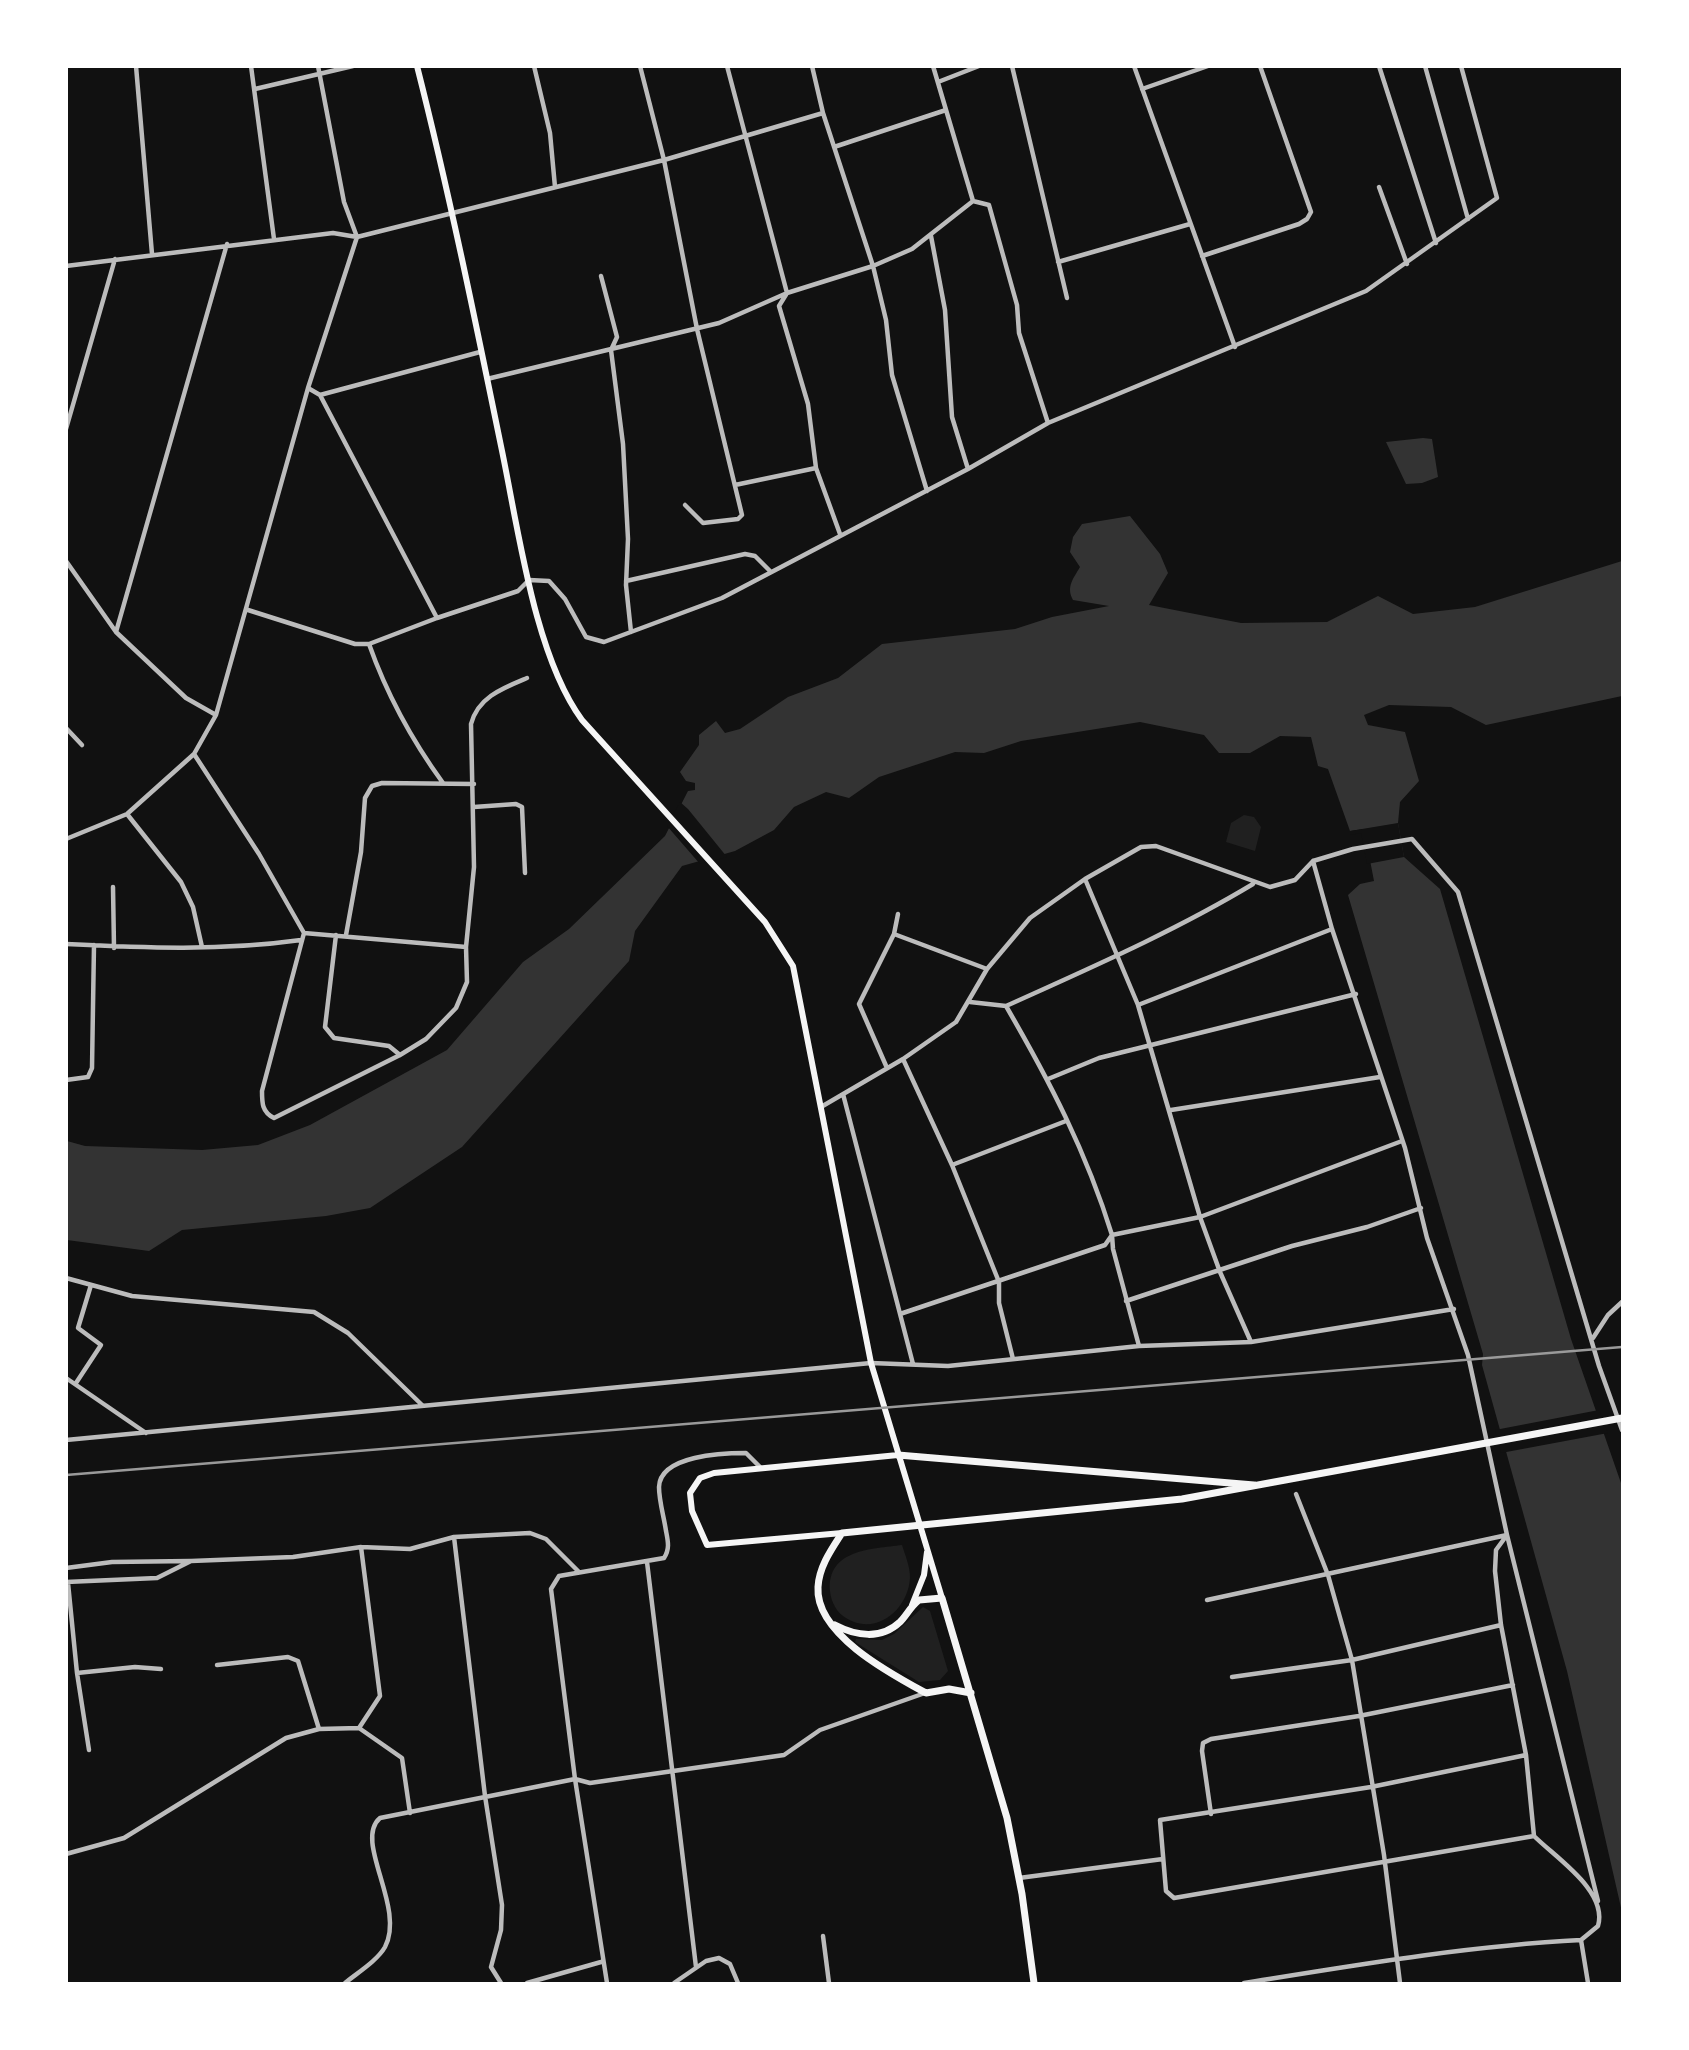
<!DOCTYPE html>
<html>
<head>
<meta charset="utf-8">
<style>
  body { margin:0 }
  #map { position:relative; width:1689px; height:2050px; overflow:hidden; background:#111; font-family:"PT Serif",serif }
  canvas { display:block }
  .frame { position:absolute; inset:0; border:68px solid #fff; pointer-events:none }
</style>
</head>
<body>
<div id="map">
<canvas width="1689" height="2050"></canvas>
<div class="frame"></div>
</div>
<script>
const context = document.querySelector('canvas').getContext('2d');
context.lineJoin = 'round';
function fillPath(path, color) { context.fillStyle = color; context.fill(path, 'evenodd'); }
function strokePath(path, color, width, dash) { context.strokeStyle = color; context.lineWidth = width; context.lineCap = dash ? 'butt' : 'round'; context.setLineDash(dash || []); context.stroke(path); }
fillPath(new Path2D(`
  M1244 815 1254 817 1261 827 1255 851 1226 842 1231 823Z
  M902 1545C905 1555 910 1566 910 1577 909 1609 876 1637 846 1618 837 1613 831 1602 830 1591 827 1549 872 1549 902 1545Z
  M923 1607 930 1611 948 1671 940 1680 919 1682 855 1642 856 1639 882 1640 894 1634Z`), '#202020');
fillPath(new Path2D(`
  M1423 438 1432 439 1438 477 1422 483 1406 484 1386 442Z
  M1130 516 1160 554 1168 573 1149 605 1241 623 1327 622 1378 596 1413 614 1475 607 1622 561V696L1486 725 1451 707 1389 705 1364 715 1368 725 1405 732 1419 781 1400 802 1398 823 1404 857 1440 889 1571 1339 1622 1486V1912L1567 1671 1482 1365 1483 1354 1348 895 1360 884 1374 881 1364 829 1350 831 1328 769 1318 766 1311 737 1280 736 1250 753H1219L1204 735 1140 722 1021 741 984 753 955 752 879 777 849 798 826 792 794 807 774 830 735 851 682 866 635 931 629 961 462 1147 370 1208 326 1216 182 1230 149 1251 67 1240V1141L85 1146 202 1150 258 1145 310 1125 447 1050 523 962 569 929 665 836 688 791 695 790V783L686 781 680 772 699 745V735L716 721 725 733 740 729 788 697 838 678 882 644 1015 629 1052 617 1109 606 1073 600C1066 587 1073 579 1080 567L1070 552 1073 537 1082 524Z`), '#333');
fillPath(new Path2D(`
  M680 802 688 809 727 857 700 864 667 826Z
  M1398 823 1404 857 1367 864 1361 833 1350 835V831Z
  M1599 1410 1608 1433 1501 1453 1495 1430Z`), '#111');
strokePath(new Path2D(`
  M136 66 152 254
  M251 66 274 239
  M534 66 550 133 555 187
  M640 66 664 160 697 329 742 515 738 519 703 523 685 505
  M727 66 787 293 779 306 808 404 816 468 840 534
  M812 66 823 113 873 266 886 320 892 375 927 491
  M933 66 973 201 989 205 1017 305 1019 333 1048 423
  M1012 66 1067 298
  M1134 66 1235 347
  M1379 66 1436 243
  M1425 66 1468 219
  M938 82 979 66
  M255 89 353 66
  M1142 89 1208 66
  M834 147 946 110
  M1379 187 1407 264
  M931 236 945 310 952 417 968 469
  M1202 256 1299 224 1307 219 1311 212 1260 66
  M1058 262 1190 224
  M66 266 333 233 357 237 664 160 823 113
  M601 276 617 337 611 350 623 444 628 539 626 585 631 632
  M487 379 719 323 787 293 873 266 912 249 973 201
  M308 388 320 395 480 352
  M320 395 437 618
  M66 429 115 259
  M735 485 816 468
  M66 561 116 632 186 698 216 715
  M626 581 745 554 755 556 771 572
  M248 610 355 644H369L437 618 518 591 529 580 549 581 565 599 586 637 604 642 722 598 968 469 1048 423 1366 291 1497 198 1461 66
  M116 632 227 244
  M369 644C387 695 411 739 443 783
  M66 728 82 745
  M194 754 259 854 304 933 262 1091C262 1103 262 1112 274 1118L400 1055 426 1039 456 1008 467 982 466 947 474 867 471 724C478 697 503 688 527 678
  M474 807 516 804 522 807 525 873
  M127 814 181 882 193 907 202 947
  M66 839 127 814 194 754 216 715 308 388 357 237 344 202 318 66
  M1313 861 1332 929 1405 1148 1427 1238 1468 1355 1507 1535 1496 1550 1495 1571 1501 1625 1526 1755 1534 1836C1556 1858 1608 1891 1598 1926L1581 1940 1588 1983
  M1313 861 1353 849 1412 839 1458 892 1599 1366 1622 1430
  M1085 879 1138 1005 1200 1217 1220 1272 1251 1342
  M113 887 114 948
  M304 933 466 947
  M894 934 987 969
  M336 935 325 1027 334 1038 389 1046 400 1055
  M346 935 361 852 365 798 372 786 382 783 474 784
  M66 944C145 948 222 951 301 940
  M970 1002 1006 1006C1050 1082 1086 1151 1112 1235L1113 1249 1139 1346
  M1138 1005 1332 929
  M1006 1006C1090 968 1175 931 1253 884
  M903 1059 952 1165 999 1282V1303L1013 1359
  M887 1068 859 1004 894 934 898 914
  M1048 1079 1099 1058 1356 994
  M66 1080 88 1077 92 1068 94 945
  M843 1094 913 1364
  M821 1107 903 1059 956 1022 987 969 1030 918 1085 879 1141 847 1156 846 1270 887 1295 880 1313 861
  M1171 1110 1380 1077
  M952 1165 1066 1121
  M66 1278 132 1296 314 1312 348 1333 422 1405
  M1126 1301 1292 1246 1367 1227 1421 1208
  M900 1314 1105 1245 1112 1235 1200 1217 1402 1141
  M1593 1338 1608 1315 1622 1302
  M66 1378 146 1433
  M76 1383 101 1345 78 1328 91 1285
  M66 1440 871 1363 948 1366 1139 1346 1251 1342 1454 1309
  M1296 1494 1328 1575 1352 1660 1384 1855 1400 1983
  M454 1537 485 1796 502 1905 501 1930 491 1967 501 1983
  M361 1547 380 1696 359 1728 402 1758 410 1813
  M647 1562 696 1967
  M66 1568 112 1562 190 1561
  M66 1582 157 1578 191 1561 293 1557 361 1547 410 1549 454 1537 530 1533 546 1539 579 1572
  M68 1583 77 1673 89 1750
  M1207 1600 1507 1535 1598 1901
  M217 1665 288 1657 298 1661 319 1729
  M77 1673 135 1667 161 1669
  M1232 1677 1352 1660 1501 1625
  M1526 1755 1371 1787 1160 1820 1166 1891 1174 1898 1534 1836
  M1211 1814 1202 1751 1203 1743 1211 1739 1359 1716 1513 1685
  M66 1854 124 1838 286 1738 319 1729 359 1728
  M1019 1878 1163 1859
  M823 1936 829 1983
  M345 1983C357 1973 377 1961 385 1947 406 1907 353 1841 380 1818L575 1779 590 1783 784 1755 820 1730 925 1693
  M527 1983 601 1962
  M607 1983 575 1779 551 1589 559 1576 664 1558C670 1549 668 1541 666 1531 664 1517 659 1501 659 1487 660 1455 724 1453 746 1453L760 1467
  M674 1983 706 1961 719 1958 730 1964 738 1983
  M1244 1983C1356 1965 1467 1946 1581 1940`), '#bcbcbc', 4.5);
strokePath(new Path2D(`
  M417 66C449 192 475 319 501 446 518 526 534 655 582 720L765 922 793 966 871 1363 942 1598
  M842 1533 707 1545 692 1511 690 1493 700 1478 714 1473 898 1455
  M912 1605 924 1575 927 1552`), '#f5f5f5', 6);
strokePath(new Path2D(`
  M898 1455 1254 1485
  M835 1625C856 1636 881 1640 900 1622 907 1615 910 1607 919 1600L942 1598 1007 1818 1022 1894 1034 1983
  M971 1693 949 1689 926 1693C891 1674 815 1634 818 1587 819 1567 831 1550 842 1533L1182 1499 1622 1418`), '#f5f5f5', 7);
strokePath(new Path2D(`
  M66 1475 1622 1347`), '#9a9a9a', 2.5);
</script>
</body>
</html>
